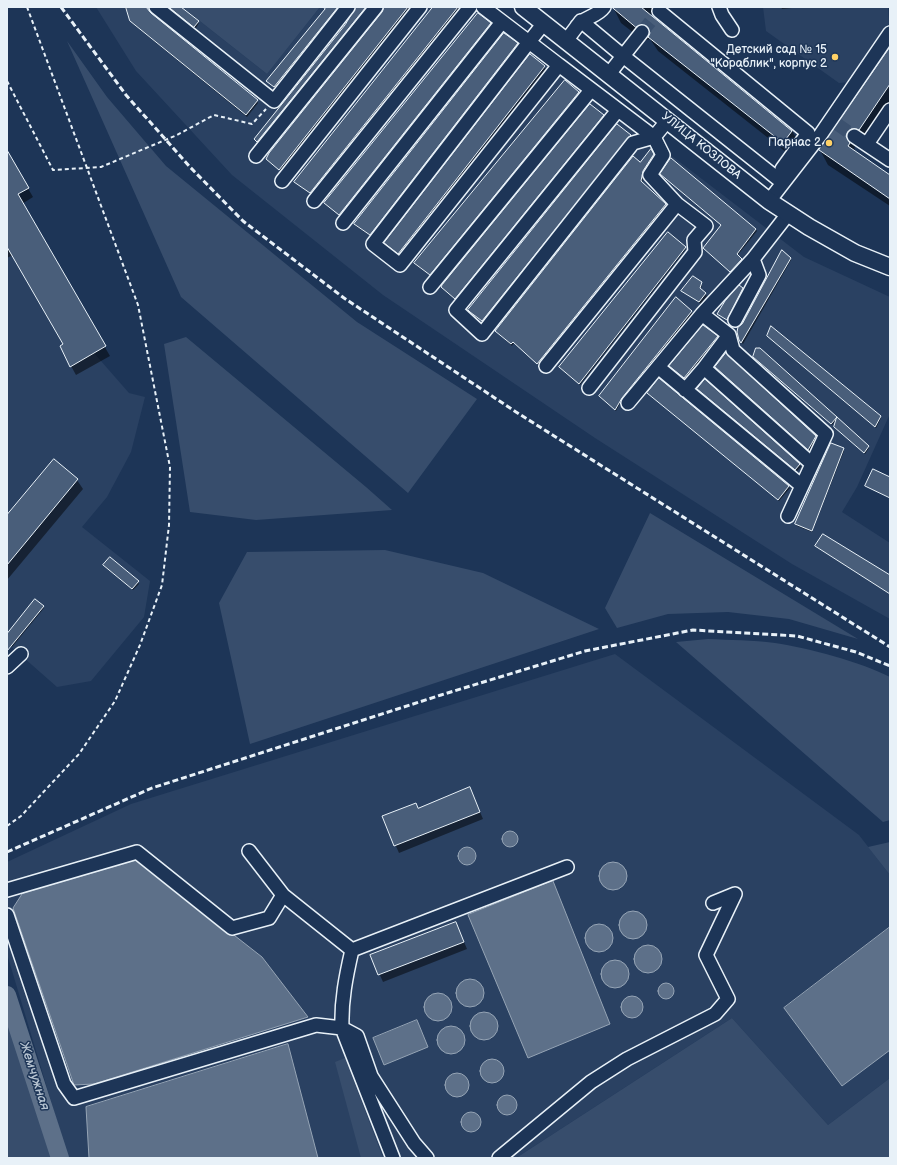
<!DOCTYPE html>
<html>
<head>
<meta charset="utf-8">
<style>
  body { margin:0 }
  #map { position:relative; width:897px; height:1165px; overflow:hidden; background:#1d3557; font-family:"Balsamiq Sans",sans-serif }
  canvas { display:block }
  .frame { position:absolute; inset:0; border:8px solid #e8f1f8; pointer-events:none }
</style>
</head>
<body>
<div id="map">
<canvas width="897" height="1165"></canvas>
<div class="frame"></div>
</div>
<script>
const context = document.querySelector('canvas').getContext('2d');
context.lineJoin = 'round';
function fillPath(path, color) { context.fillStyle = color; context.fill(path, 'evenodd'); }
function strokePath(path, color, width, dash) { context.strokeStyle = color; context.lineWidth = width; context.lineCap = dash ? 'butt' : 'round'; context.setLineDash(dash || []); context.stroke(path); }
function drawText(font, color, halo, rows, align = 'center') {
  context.font = font + ' "Balsamiq Sans",sans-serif'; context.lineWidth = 3; context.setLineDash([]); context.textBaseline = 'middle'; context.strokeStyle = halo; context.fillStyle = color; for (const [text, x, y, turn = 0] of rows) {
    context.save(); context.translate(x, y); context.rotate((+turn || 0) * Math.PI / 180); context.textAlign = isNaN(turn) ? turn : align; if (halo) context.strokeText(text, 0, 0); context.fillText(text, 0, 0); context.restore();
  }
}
fillPath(new Path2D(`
  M96 7H182L267 74 320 7H477L804 257 890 297 889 416 857 487 842 512 890 543V619L792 564 595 438 383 295 232 175 136 71Z
  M763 7H888L889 24 851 82 839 83 766 31Z
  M7 150 29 188 18 194 105 346 94 353 129 393 145 397 131 452 107 497 82 527 150 581 144 617 91 681 57 687 7 643Z
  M615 654 859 835 890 875V1078L828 1125 732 1018 516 1158H68L7 954V862L131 804Z`), '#2a4162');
fillPath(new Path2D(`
  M182 7H320L267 74Z
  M67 41 107 97 166 166 357 322 477 399 408 493 181 297Z
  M186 337 366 487 392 510 256 520 190 512 164 344Z
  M650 513 858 639 789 619 728 612 668 614 617 628 605 608Z
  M385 550 483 573 599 629 250 744 219 603 247 552Z
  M708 639C730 640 753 640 775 643 808 648 861 662 890 677V820L883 822 676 642Z
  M890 842V875L868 847Z
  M7 1018 52 1158H7Z
  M732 1018 828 1125 890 1078V1158H516Z
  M345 1058 383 1158H361L335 1062Z`), '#374d6c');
const water = new Path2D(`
  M502 839a8 8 0 1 1 16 0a8 8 0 1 1-16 0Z
  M458 856a9 9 0 1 1 18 0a9 9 0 1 1-18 0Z
  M138 860 262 957 308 1017 94 1084 74 1085 13 908 22 894Z
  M599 876a14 14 0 1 1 28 0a14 14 0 1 1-28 0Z
  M553 881 610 1024 528 1058 468 915Z
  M619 925a14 14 0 1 1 28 0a14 14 0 1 1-28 0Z
  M585 938a14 14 0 1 1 28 0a14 14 0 1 1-28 0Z
  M890 927V1050L842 1086 784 1008Z
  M634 959a14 14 0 1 1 28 0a14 14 0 1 1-28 0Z
  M601 974a14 14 0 1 1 28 0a14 14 0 1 1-28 0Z
  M456 993a14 14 0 1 1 28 0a14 14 0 1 1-28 0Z
  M658 991a8 8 0 1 1 16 0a8 8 0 1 1-16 0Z
  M424 1007a14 14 0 1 1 28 0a14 14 0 1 1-28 0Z
  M621 1007a11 11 0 1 1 22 0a11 11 0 1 1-22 0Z
  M470 1026a14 14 0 1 1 28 0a14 14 0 1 1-28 0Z
  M417 1020 428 1047 384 1065 373 1038Z
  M437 1040a14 14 0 1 1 28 0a14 14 0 1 1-28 0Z
  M288 1044 318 1158H89L86 1107Z
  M480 1071a12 12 0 1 1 24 0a12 12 0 1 1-24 0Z
  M445 1085a12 12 0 1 1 24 0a12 12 0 1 1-24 0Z
  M497 1105a10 10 0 1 1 20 0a10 10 0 1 1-20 0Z
  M461 1122a10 10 0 1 1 20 0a10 10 0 1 1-20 0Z`);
fillPath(water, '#5d7089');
strokePath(water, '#95a4b5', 1);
fillPath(new Path2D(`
  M124 7H143L257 101 258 103 247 117 132 23 128 12Z
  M168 7H179L199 23 196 28Z
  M328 7H340L276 89 267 81Z
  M357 7H368L258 143 255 140 355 12Z
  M384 7H410L281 171 268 161 383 12Z
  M434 7H460L311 194 297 184Z
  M613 7H657L650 16 792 131 800 145 791 156 658 51 650 39 644 41 621 23Z
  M781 7H802L782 9Z
  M490 24 491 26 341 216 326 204Z
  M517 44 518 46 371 236 356 226 355 224Z
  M890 47V110L863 142 855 145 854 152 890 176V206L828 165 820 150ZM859 127 851 131V128Z
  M530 55 546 69 400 255 386 244Z
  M578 93 579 94 431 276 416 265Z
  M603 115 604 117 456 300 443 289Z
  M630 136 631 138 484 322 472 314 471 312Z
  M651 151 654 157 644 173 642 183 666 206 539 365 514 343 512 346 496 331Z
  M7 152 33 197 22 204 110 356 76 375 71 366 64 345 13 255 7 258Z
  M661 174 756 229 757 231 737 256 743 261 732 273 704 248 722 226Z
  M685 248 686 249 580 385 561 369 560 367Z
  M790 258 791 260 743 344 741 342Z
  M702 283 701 290 707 296 701 304 682 291Z
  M742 289 743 290 728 321 718 314Z
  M676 299 693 314 622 400 616 411 601 398Z
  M704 327 718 339 686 380 672 368Z
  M769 337 880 417 881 418 876 428Z
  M757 347 836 418 837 419 832 425 755 359 754 357Z
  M717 369 815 437 817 439 809 451Z
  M659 380 789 487 790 488 779 501 649 394Z
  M705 381 800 465 801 467 797 471 699 391Z
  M836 428 868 446 869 448 865 454Z
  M843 449 844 451 812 532 797 526 796 524Z
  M890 478V498L866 486Z
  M77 480 83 489 7 580V516Z
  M816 546 890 576V594L818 548Z
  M105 567 138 582 139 584 133 590Z
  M43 607 44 608 12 647 7 643V635Z
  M470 788 483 819 399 853 383 817 418 809Z
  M456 923 467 949 383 982 371 955Z`), '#0007');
strokePath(new Path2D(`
  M7 995 60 1158`), '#5d7089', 18);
const building = new Path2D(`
  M126 7H146L151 13 258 100 246 115 130 21Z
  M169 7H181L199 21 194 27Z
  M323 7H338L274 87 266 81 325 9Z
  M356 7H366L257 142 254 139 345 25Z
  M384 7H408L279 170 266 159 269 153 382 12Z
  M433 7H458L310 193 294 182Z
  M612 7H641L792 131 783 143 648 37 650 33 647 26 643 24 636 27Z
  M478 13 491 23 339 215 324 203Z
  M504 33 518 43 370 235 354 224Z
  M890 47V84L859 130 851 129 846 136 850 143 848 146 890 175V199L819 150Z
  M530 54 545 66 398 254 384 243Z
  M565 80 579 92 430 275 414 263Z
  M590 104 604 115 455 299 441 287 442 285Z
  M617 124 631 135 482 321 470 312 468 310Z
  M651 149 654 154 643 171 641 181 666 204 537 364 513 342 511 344 495 331 633 156 640 162Z
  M7 150 29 188 18 194 106 346 70 367 60 346 63 344 7 247Z
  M671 158 756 229 737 254 742 259 730 272 703 248 721 225 660 174Z
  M668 232 686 247 579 384 559 367Z
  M782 250 791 258 741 343 739 340 737 332 738 327 742 324Z
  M693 276 702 282 700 288 706 293 699 302 681 291Z
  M739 285 743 288 727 320 717 314 725 301Z
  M676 297 692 311 622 398 615 410 599 396Z
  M703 325 718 336 684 378 669 366Z
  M771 326 881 416 875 427 767 336Z
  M756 348H760L837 417 831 424 753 357Z
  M726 353 816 436 808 450 715 367Z
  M659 378 789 486 778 500 647 393Z
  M705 379 800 464 795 470 697 389Z
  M837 417 869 446 864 453 834 427Z
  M831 443 844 448 812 531 795 524Z
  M54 459 78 479 7 565V515Z
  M873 469 890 477V498L865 486Z
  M823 534 890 575V594L815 546Z
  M110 557 139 581 132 589 103 565Z
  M35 599 44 606 7 651V634Z
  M470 787 480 812 394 846 382 816 416 803 418 808Z
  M456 922 464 942 378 975 370 955Z`);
fillPath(building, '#495e7a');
strokePath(building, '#e8f1f8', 1);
strokePath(new Path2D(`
  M642 32 654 17
  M837 124 854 136`), '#3b516f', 13, [13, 6]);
const minor = new Path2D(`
  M156 7 274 101 348 7
  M483 7 529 42 544 23
  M719 7 722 15 732 30
  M659 11 808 133 782 169 789 175
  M577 26C584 17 597 17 604 7
  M642 32 623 56 783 183
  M566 41 581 21 623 56 609 74
  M529 42 559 65 400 265 373 244Z
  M559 65 654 137
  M618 110 456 310 482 334 633 143 654 137
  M854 136 890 160
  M867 144 890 110
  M256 156 376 7
  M282 181 420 7
  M314 201 470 7
  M769 201 821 134 890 33
  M343 223 502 22
  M430 287 591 90
  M735 320 759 275 753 259
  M729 335 704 368 812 464
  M546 366 677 204 650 175 663 155 654 137 668 120
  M658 367 802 486
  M589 388 695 252 694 240 706 226 677 204
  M685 390 704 368
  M628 403 702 314
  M788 516 826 434 733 350 729 335 702 314 753 259 788 214
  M7 667 21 654
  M249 851 283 895
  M7 890 137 852 232 928 269 918 283 895 352 950
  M7 915 64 1084 74 1098 316 1025 342 1028 357 1036 371 1076 414 1143 427 1158
  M393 1158 342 1028C341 1001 346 976 352 950L567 867
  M499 1158 591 1082 627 1059 715 1014 728 999 706 955 735 894 713 903`);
const major = new Path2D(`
  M523 7 769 201 809 227 855 253 890 267`);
strokePath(minor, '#e8f1f8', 16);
strokePath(major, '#e8f1f8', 19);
strokePath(new Path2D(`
  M7 81 53 170 101 167 177 135 214 115 252 124 266 109
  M7 826 21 816 79 754 115 701 140 645 162 585 169 525 170 467 138 305 27 7`), '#e8f1f8', 2, [4, 3]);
strokePath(minor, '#1d3557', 13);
strokePath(major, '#1d3557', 16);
strokePath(new Path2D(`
  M61 7 126 95 190 167 243 221 344 298 516 412 890 647
  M7 852 152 788 441 695 585 651 693 630 797 636 856 652 890 666`), '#e8f1f8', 3, [6, 3]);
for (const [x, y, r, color] of [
  [835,57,4,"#ffd166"],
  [829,143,4,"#ffd166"]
]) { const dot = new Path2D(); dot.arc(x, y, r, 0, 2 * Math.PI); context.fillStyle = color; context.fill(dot); strokePath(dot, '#1d3557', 1.5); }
drawText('12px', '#e8f1f8', '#1d3557', [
  ["Детский сад № 15",827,50],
  ["\"Кораблик\", корпус 2",827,64],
  ["Парнас 2",821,143]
], 'right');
drawText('12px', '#e8f1f8', '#1d3557', [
  ["УЛИЦА КОЗЛОВА",701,146,39]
]);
drawText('italic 13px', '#b7c4d1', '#1d3557', [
  ["Жемчужная",34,1076,72]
]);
</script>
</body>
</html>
